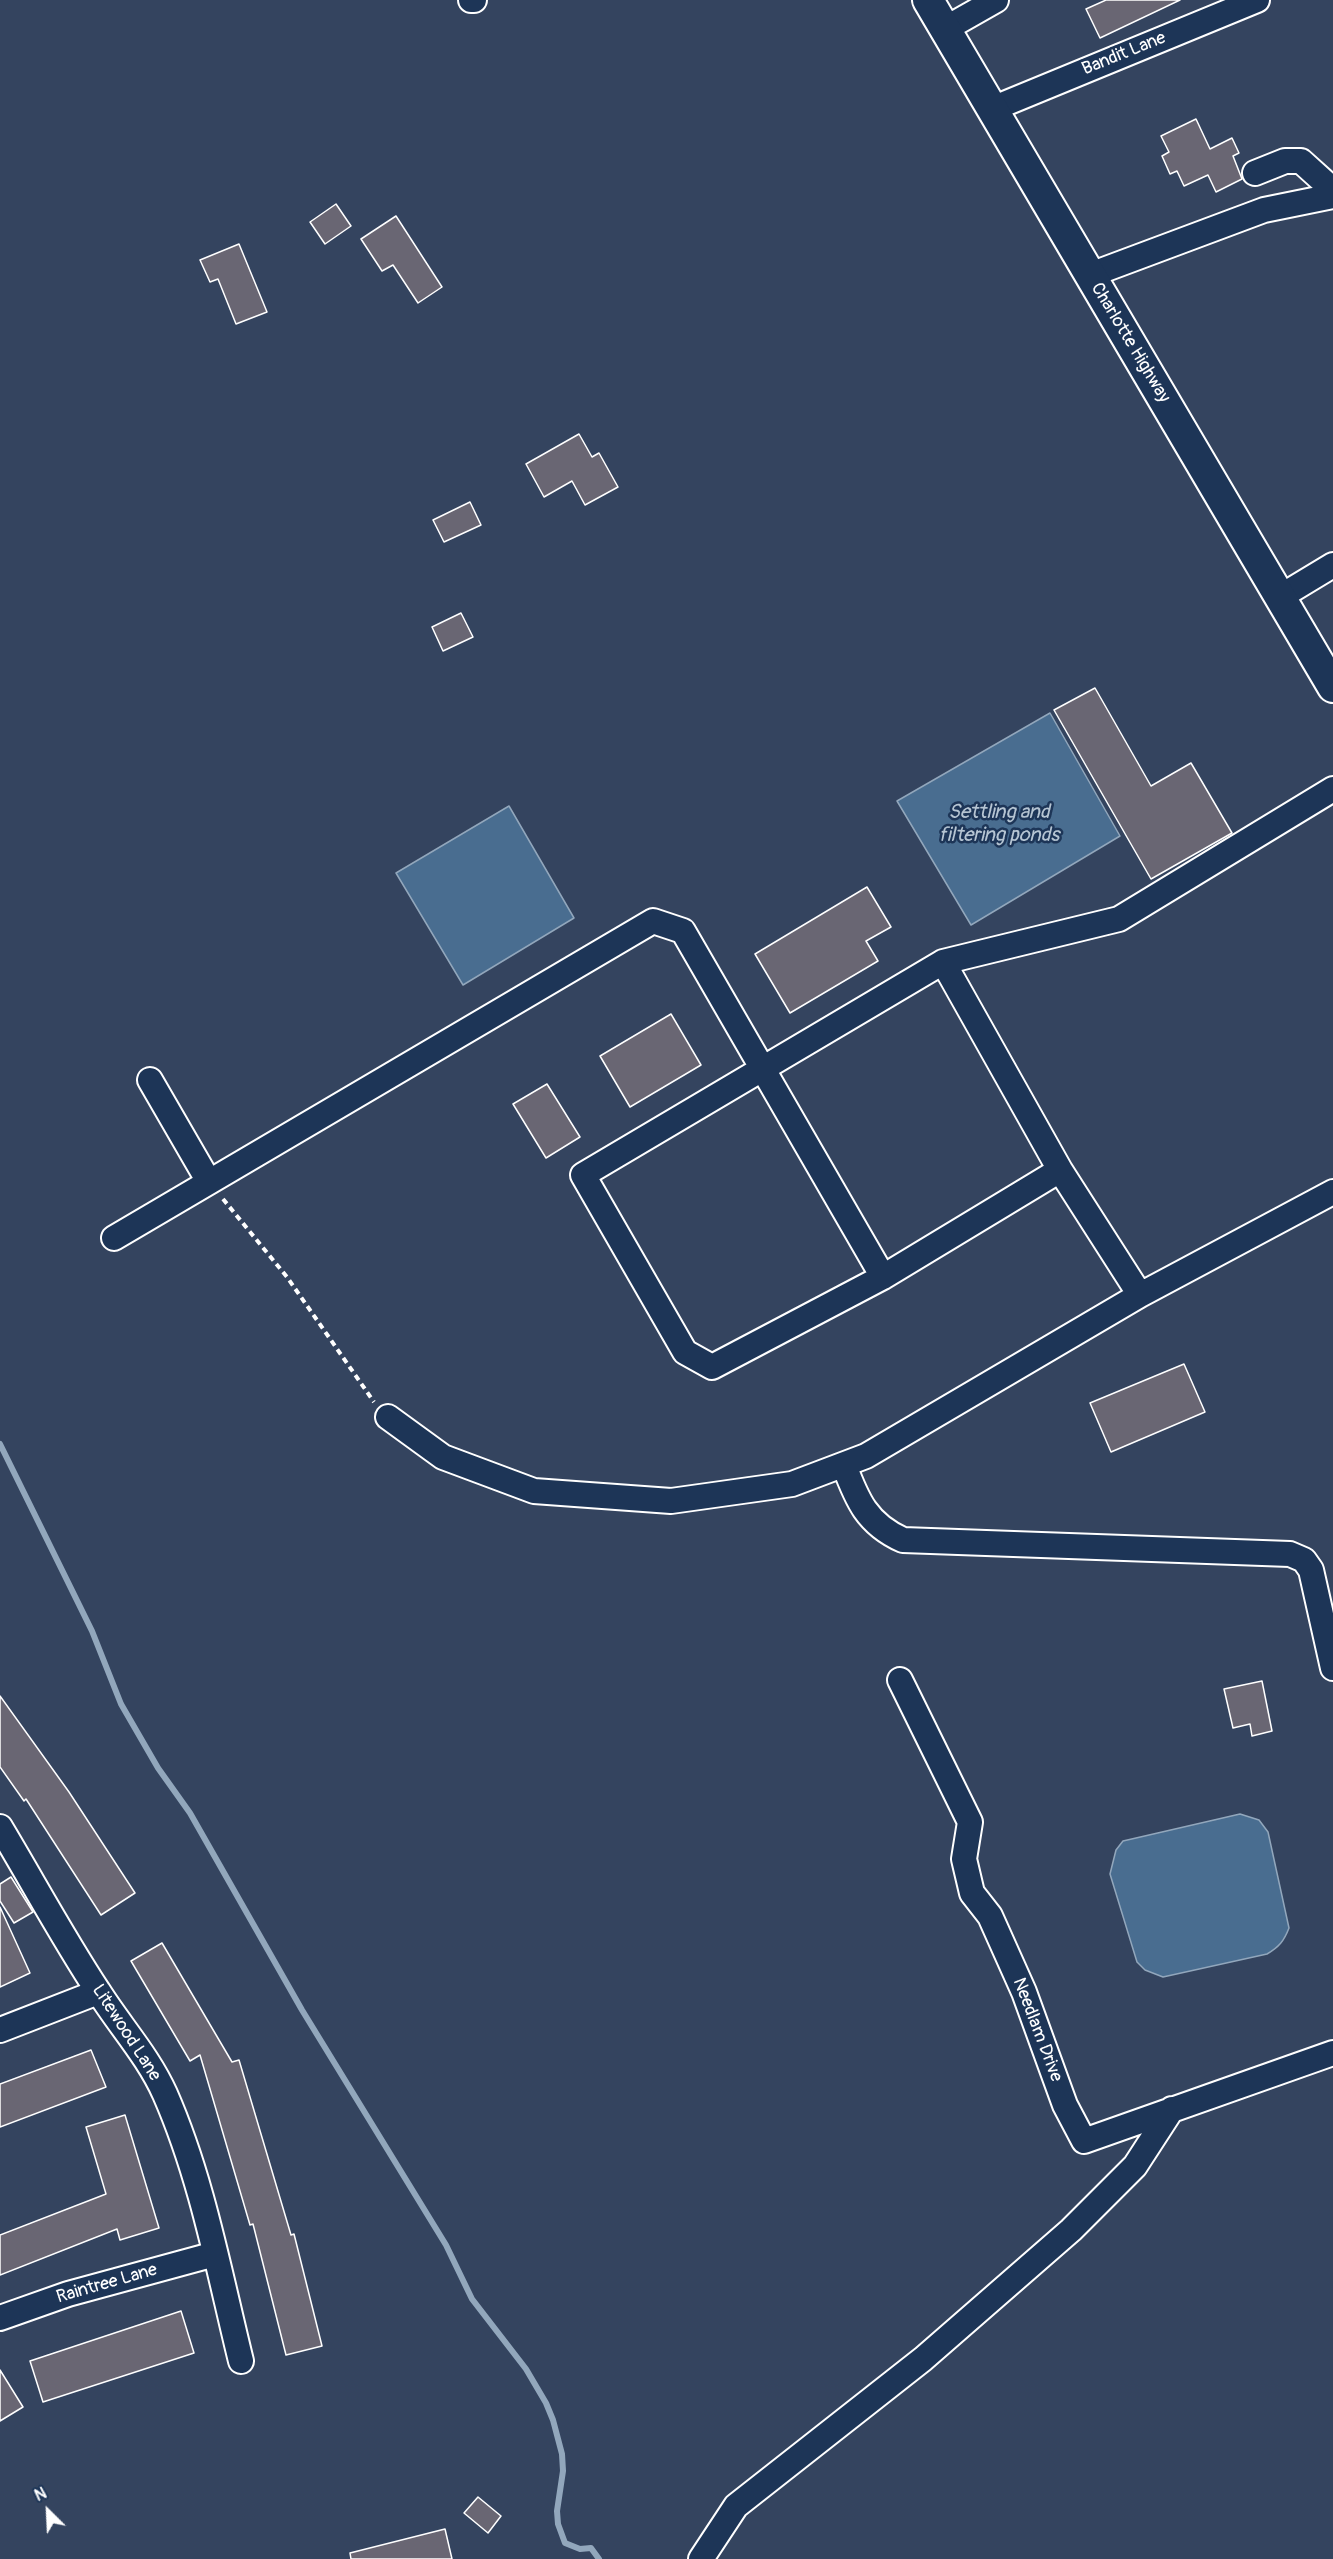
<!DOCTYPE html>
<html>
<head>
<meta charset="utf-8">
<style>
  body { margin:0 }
  #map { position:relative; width:1333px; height:2559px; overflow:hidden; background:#34445f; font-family:Pangolin,sans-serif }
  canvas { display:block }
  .north { position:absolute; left:18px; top:2481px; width:60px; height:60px; -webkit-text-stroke:4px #1d3557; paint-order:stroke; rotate:336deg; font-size:16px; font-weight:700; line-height:24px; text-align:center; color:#fff }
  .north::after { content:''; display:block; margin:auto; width:21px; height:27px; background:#fff; clip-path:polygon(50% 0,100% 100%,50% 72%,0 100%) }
</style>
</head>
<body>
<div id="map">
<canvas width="1333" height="2559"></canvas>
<div class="north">N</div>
</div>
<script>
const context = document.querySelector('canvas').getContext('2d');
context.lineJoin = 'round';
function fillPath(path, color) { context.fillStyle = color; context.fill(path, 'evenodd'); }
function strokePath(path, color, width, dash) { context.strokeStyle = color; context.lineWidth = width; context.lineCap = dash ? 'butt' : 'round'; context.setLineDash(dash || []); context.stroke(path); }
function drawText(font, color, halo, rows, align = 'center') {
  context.font = font + ' Pangolin,sans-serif'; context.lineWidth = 5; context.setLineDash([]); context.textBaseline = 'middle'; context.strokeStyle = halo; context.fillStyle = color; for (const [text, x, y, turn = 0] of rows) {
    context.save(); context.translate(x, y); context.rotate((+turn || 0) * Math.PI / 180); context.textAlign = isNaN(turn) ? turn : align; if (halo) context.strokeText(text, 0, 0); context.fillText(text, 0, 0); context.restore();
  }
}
const water = new Path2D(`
  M1050 713 1120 836 971 925 897 801Z
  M509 806 574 918 463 985 396 873Z
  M1240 1814 1259 1820 1268 1832 1289 1928C1284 1941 1279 1947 1267 1954L1163 1977 1145 1970 1137 1962 1110 1874 1116 1850 1123 1841Z`);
fillPath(water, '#496d90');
strokePath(water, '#92a7bc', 1.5);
strokePath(new Path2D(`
  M0 1444 92 1631 121 1704 158 1768 190 1813 302 2010 446 2245 472 2299 526 2369 546 2403 553 2420 562 2454 563 2471 557 2511 558 2524 565 2543 580 2549 591 2548 599 2559`), '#92a7bc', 6);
const building = new Path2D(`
  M1106 0H1180L1100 38 1086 9Z
  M1196 119 1210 149 1232 138 1239 153 1233 156 1242 179 1216 192 1208 175 1184 186 1177 171 1170 174 1162 156 1169 152 1161 136Z
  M336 204 351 226 325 244 310 222Z
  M396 216 442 287 418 303 393 265 382 271 361 239Z
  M239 244 267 312 236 324 218 279 210 282 200 260Z
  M579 434 592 457 599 453 618 487 585 505 572 481 544 497 526 464Z
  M470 502 481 525 444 542 433 520Z
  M461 613 473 637 443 651 432 627Z
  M1095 688 1151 786 1191 763 1232 833 1151 879 1054 710Z
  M867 887 891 927 866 941 878 961 790 1013 755 954Z
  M671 1014 701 1065 630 1107 600 1056Z
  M547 1084 580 1137 546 1158 513 1104Z
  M1184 1364 1205 1412 1111 1452 1090 1403Z
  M1262 1681 1272 1731 1252 1736 1250 1724 1233 1728 1224 1689Z
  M0 1696 69 1792 135 1893 101 1915 26 1799 24 1801 0 1767Z
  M11 1877 33 1912 14 1923 0 1901V1884Z
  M0 1907 30 1973 0 1987Z
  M162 1943 232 2062 239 2060 291 2235 294 2234 322 2346 286 2355 253 2224 250 2225 200 2055 190 2061 131 1961Z
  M91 2050 106 2087 0 2127V2084Z
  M125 2115 159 2228 120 2240 117 2229 0 2275V2235L106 2194 86 2127Z
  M181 2311 194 2353 43 2402 30 2361Z
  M0 2370 23 2407 0 2421Z
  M478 2497 501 2516 488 2533 464 2513Z
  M445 2529 452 2559H351L350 2553Z`);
fillPath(building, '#696673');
strokePath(building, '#fff', 1.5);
const minor = new Path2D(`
  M471 0H474
  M945 29 996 0
  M992 109 1257 0
  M1255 173 1285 161H1301L1333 190
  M1090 275 1264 210 1333 196
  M1280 597 1333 565
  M1333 789 1119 919 943 962 583 1175 685 1352 712 1367 883 1277 1060 1170 1140 1295 1333 1192
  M943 962 1060 1170
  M150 1080 209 1182
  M114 1238 653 921 683 931 883 1277
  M388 1417 443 1457 534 1491 671 1501 792 1484 866 1456 1140 1295
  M844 1465C857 1500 867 1524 903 1540L1290 1554 1304 1560 1311 1570 1333 1668
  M900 1680 970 1822 964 1859 972 1893 990 1916 1024 1992 1065 2105 1084 2141 1333 2053
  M0 1827C33 1882 63 1938 98 1991 120 2026 148 2056 165 2094 202 2178 219 2272 241 2361
  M0 2030 98 1992
  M0 2318 68 2294 215 2254
  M701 2559 736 2506 923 2359 1071 2230 1135 2166 1172 2109`);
const major = new Path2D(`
  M928 0 1333 687`);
strokePath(minor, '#fff', 28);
strokePath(major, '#fff', 34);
strokePath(new Path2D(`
  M223 1199 287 1277 374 1402`), '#fff', 4, [6, 4.5]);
strokePath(minor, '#1d3557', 24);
strokePath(major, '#1d3557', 30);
drawText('18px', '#fff', '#1d3557', [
  ["Bandit Lane",1124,54,-22],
  ["Charlotte Highway",1130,343,59],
  ["Needlam Drive",1037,2030,69],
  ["Litewood Lane",126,2033,57],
  ["Raintree Lane",107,2284,-16]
]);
drawText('italic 20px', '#b6c5d3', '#1d3557', [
  ["Settling and",999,813],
  ["filtering ponds",999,836]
]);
</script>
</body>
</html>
